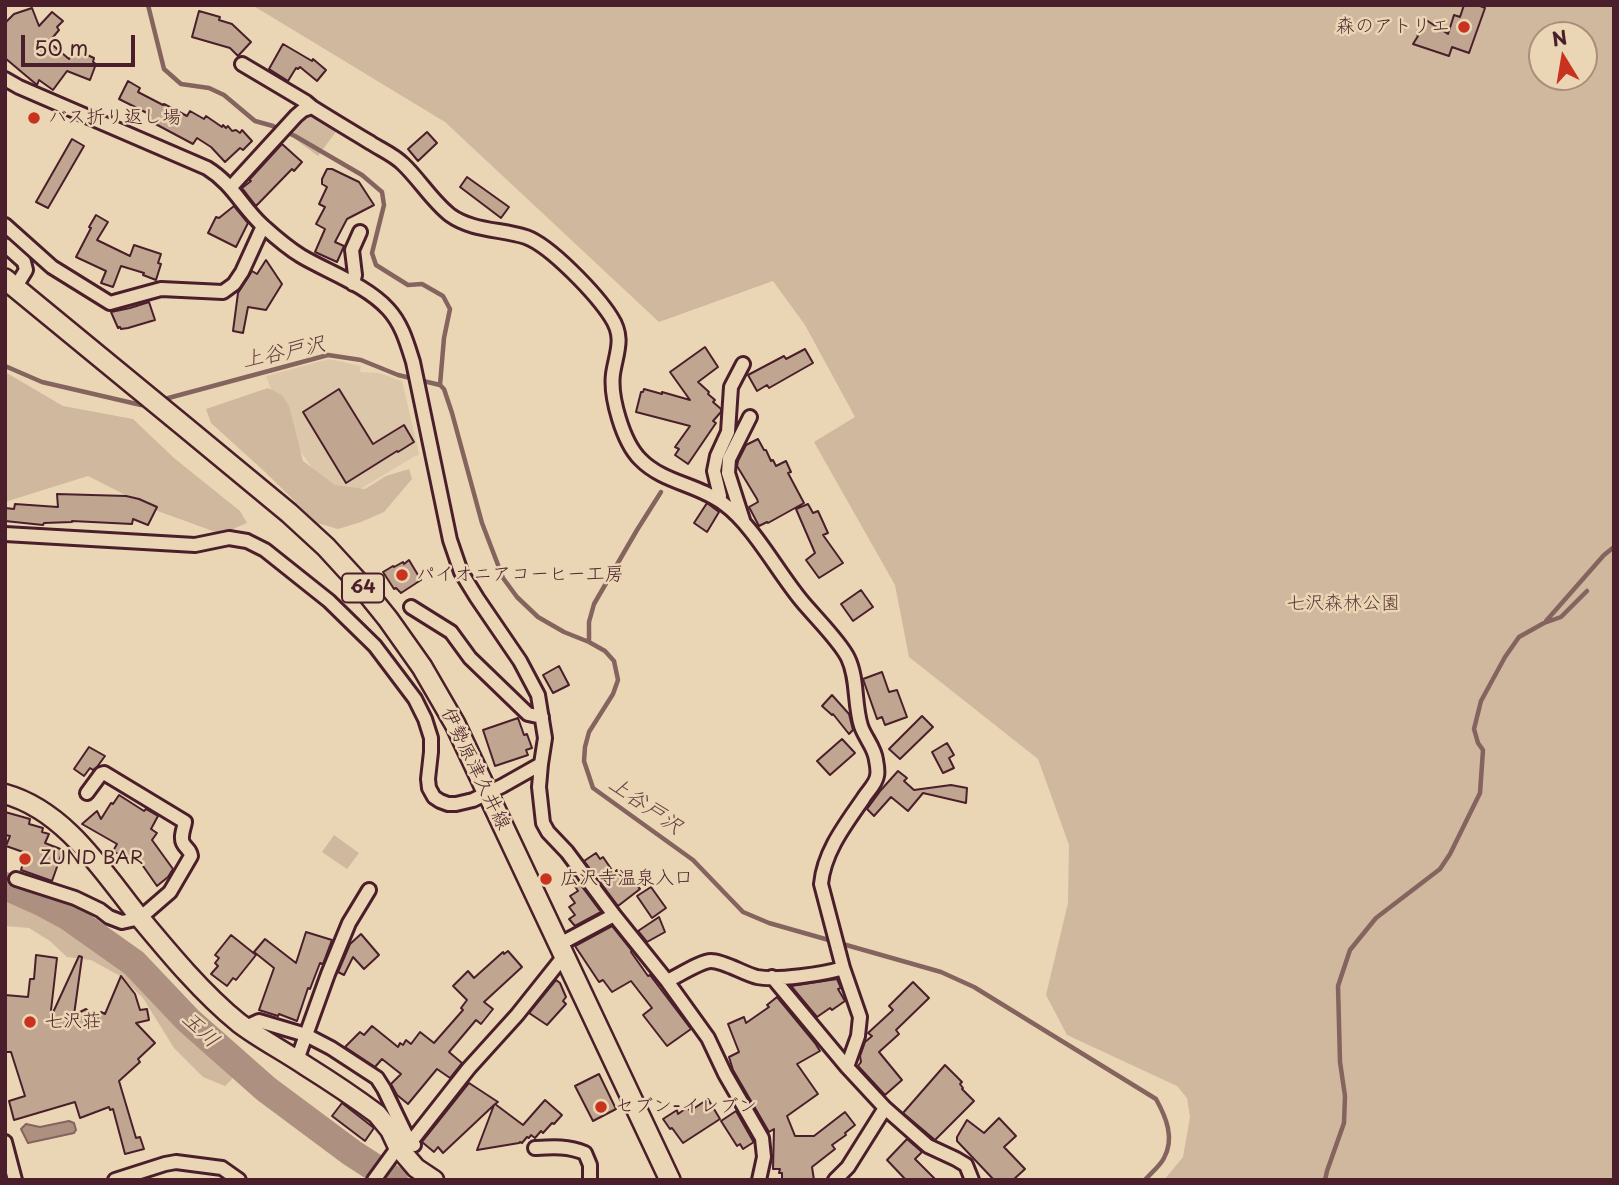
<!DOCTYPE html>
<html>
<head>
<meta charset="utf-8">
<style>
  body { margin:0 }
  #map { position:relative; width:1619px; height:1185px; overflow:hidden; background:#ead6b4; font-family:"Playpen Sans",sans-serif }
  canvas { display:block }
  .frame { position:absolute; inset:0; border:7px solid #4a1f2b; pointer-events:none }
  .north { position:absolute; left:1528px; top:21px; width:70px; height:70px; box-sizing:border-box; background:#ead6b4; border:2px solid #aa8d7d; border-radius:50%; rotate:349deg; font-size:19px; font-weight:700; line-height:28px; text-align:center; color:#4a1f2b }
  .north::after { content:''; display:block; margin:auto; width:24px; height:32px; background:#c8321e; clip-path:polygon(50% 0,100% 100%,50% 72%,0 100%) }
  .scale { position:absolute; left:21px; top:35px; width:114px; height:32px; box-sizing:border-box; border:4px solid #4a1f2b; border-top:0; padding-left:9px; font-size:21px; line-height:24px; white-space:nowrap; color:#4a1f2b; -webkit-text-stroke:5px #ead6b4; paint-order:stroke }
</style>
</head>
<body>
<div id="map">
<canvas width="1619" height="1185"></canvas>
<div class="frame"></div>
<div class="north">N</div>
<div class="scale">50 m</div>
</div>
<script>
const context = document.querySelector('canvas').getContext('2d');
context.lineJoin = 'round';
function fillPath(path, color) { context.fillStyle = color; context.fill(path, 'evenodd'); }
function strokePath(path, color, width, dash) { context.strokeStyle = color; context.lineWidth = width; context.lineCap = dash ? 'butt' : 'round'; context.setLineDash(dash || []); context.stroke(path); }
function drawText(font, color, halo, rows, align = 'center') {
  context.font = font + ' "Playpen Sans","Klee One",sans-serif'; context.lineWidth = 5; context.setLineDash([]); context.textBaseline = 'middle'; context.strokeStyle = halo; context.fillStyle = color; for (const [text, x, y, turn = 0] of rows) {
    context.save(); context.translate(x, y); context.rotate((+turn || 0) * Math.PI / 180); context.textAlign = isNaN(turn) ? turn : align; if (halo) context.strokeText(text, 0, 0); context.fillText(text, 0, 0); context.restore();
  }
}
fillPath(new Path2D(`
  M329 359 361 366 360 372 379 373 402 381 418 449 419 455 415 456 362 488 350 490 330 486 317 475 294 442 282 418 266 376Z`), '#ddc7aa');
fillPath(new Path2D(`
  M252 5H1614V1180H1164L1183 1157 1190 1117 1187 1098 1177 1086 1067 1035 1046 995 1068 903 1069 845 1038 759 909 657 895 585 814 442 855 417 805 325 773 281 659 322 445 122ZM1542 35H1584V77H1542Z
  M307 112 314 113 338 129 318 156 292 137 285 134Z
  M5 372 63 406 133 419 174 458 240 511 247 523 221 534 155 510 88 476 5 502Z
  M268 388 282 395 289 406 303 461 335 485 365 489 386 476 409 469 412 479 384 512 361 522 338 529 317 523 264 471 211 423 206 409Z
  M334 835 359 853 347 869 322 852Z
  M5 880 30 889 63 908 66 925 79 939 123 962 139 976 232 1067V1079L225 1086 203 1077 174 1048 143 998 120 976 91 960 67 957 50 941 29 928 5 926Z`), '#cfb89e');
const water = new Path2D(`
  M69 1121 74 1123 76 1130 74 1133 28 1143 21 1129 26 1124 40 1127Z`);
fillPath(water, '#ad9080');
strokePath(water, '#85635e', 2);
strokePath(new Path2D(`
  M148 5 164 69 181 84 209 88 224 95 255 121 273 126 295 136 362 175 382 192 384 205 372 253 376 265 408 285 422 284 443 296 450 309 444 338 440 385
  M5 366 42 382 141 405 145 404
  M161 400 328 355 361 360 398 375 440 385 444 389 452 413 482 523 503 578 517 597 538 617 564 632 589 642 605 651 614 661 618 680 613 694 589 732 585 747 584 761 593 788 693 860 743 912 769 923 941 972 974 987 1156 1099C1166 1117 1175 1138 1164 1158 1160 1166 1151 1173 1145 1180
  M1546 621 1604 555 1614 547
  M589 642V622L594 604 637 530 661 492
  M1325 1180 1327 1171 1344 1123 1345 1096 1340 1062 1338 986 1350 950 1376 918 1440 869 1450 854 1480 793 1483 750 1478 743 1474 729 1481 701 1505 657 1519 637 1544 623 1561 617 1587 591`), '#85635e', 4.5);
strokePath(new Path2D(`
  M5 886 41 902 69 917 134 963 188 1020 266 1089 352 1153 394 1180`), '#ad9080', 28);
const building = new Path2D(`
  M1464 5H1478L1485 8 1469 53 1452 47 1449 56 1413 44 1418 36 1417 34 1426 20 1448 34 1454 15 1460 17Z
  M32 8 39 26 52 12 63 21 57 27 59 30 49 42 69 59 73 51 81 55 83 53 94 58 93 62 96 64 90 80 67 71 53 90 39 80 37 85 5 58V23L14 14Z
  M199 11 220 17 219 20 232 24 251 42 238 56 230 48 192 37Z
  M283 44 312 61 313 59 326 70 317 81 300 67 298 69 296 68 288 81 269 69Z
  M128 81 140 88 138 92 163 105 164 104 187 116 190 111 204 119 206 116 222 127 223 125 226 128 228 126 232 131 236 130 240 133 242 130 252 141 243 150 240 148 225 162 211 147 197 138 193 144 148 120 151 115 119 99Z
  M427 132 437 143 418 161 408 149Z
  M72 139 84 146 48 208 36 202Z
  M282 144 302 162 294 171 292 169 256 206 242 188 251 181 249 180Z
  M327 169H332L359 182 374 205 347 219 335 242 344 246 337 262 315 252 325 229 316 224 325 207 319 204 327 187 322 184V179Z
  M467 177 509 207 501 218 460 187Z
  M234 206 248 223 236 247 208 233 216 217 219 218Z
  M96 215 108 222 97 240 130 256 134 245 161 254 158 263 161 264 156 280 143 275 144 273 121 266 113 287 101 283 106 271 76 257 91 228 89 227Z
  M266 260 282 284 266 310 248 307 243 333 233 331 238 293 252 271 257 274Z
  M149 302 155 320 128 328 121 329 120 327 118 328 111 312 130 308Z
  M705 347 718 367 698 382 709 392 708 394 715 400 713 402 721 409V412L713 421 716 423 688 464 675 455 679 449 675 447 690 426 636 412 641 392H643L644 389 662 394V392L690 400 670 372Z
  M805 349 813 363 769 388 767 385 757 391 748 375 784 356 786 359Z
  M339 389 373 444 404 425 414 442 398 452 397 451 346 483 303 412Z
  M758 439 764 450H766L771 461 773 460 776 466 786 461 791 472 788 473 804 503 768 523 767 522 759 526 749 507 758 502 757 499 737 466 738 461 746 445Z
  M57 494 126 496 139 499 157 507 148 525 133 519 132 524 72 521V522L44 523 43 525 5 521V508L14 509 15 504 58 507Z
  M707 503 719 512 707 532 694 523Z
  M808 504 813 513 818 511 828 533 823 535 843 563 819 578 806 560 815 553 796 509Z
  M409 560 421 580 401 593 396 588 394 589 383 572 393 566 394 567 403 562 404 564Z
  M861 590 873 607 853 621 841 604Z
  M559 666 569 685 553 693 543 675Z
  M882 672 889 692 897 690 907 717 885 725 882 717 877 719 863 679Z
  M832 695 849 714 853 730 849 734 833 714 832 715 822 706Z
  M922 716 933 727 900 759 889 749Z
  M518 718 524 735 527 734 532 748 526 750 528 755 495 766 483 730Z
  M842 739 855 753 830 775 817 761Z
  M947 743 954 755 949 758 954 768 943 773 932 752Z
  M89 747 105 756 97 767 93 770 90 768 84 776 74 769Z
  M898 771 907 778 904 781 914 790 951 785 967 788 966 803 923 793 908 811 891 797 874 816 867 809 881 790Z
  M119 795 144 811 146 809 158 816 151 829 157 833 152 840 173 869 168 877 157 886 136 856 132 862 113 851 117 844 82 824 97 811 101 819 111 803 113 804Z
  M5 812 30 819 29 824 43 828 42 832 49 834 45 843 63 850 52 881 21 870 26 853 6 846 10 836 5 835Z
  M596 853 600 859 603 857 614 873 617 870 621 875 624 873 628 878 630 877 640 889 618 906 584 861Z
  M574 876 601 912 575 926 569 919 575 915 569 907 575 903 570 896 578 891 570 878Z
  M651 887 666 908 652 918 637 896Z
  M659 917 665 932 647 942 638 931Z
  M612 926 632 951 631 952 648 976 650 975 691 1029 667 1046 643 1015 652 1008 631 981 612 992 603 980 599 982 575 946Z
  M306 932 332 940 323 964 320 963 310 989 308 988 297 1021 279 1014 278 1016 259 1010 274 968 254 952 265 939 296 963Z
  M361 934 379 955 364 969 353 957 344 975 338 972 350 944Z
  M231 935 256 955 236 980 233 978 227 986 211 974 218 966 215 963 219 958 215 955Z
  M508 951 522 967 484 1002 493 1009 481 1024 476 1020 449 1052 462 1063 450 1078 437 1069 408 1104 397 1095 391 1084 401 1074 382 1059 375 1067 345 1047 360 1032 364 1035 372 1026 398 1047 400 1043 403 1045 406 1040 411 1044 420 1032 434 1043 463 1010 461 1008 467 1000 453 986 468 971 474 978 503 952 504 954Z
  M36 955 57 958 50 1019 79 956 82 957 74 1015 86 1009 97 1019 101 1012 105 1014 121 976 135 994 140 1010 147 1009 149 1020 136 1023 155 1043 138 1059 140 1062 119 1081 136 1138 140 1137 144 1149 125 1154 113 1109 110 1110 109 1107 80 1118 75 1102 14 1120 9 1101 25 1096 11 1052H5V995L28 997 30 979H34Z
  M837 979 841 988 838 989 845 1001 832 1010 830 1008 817 1017 791 986Z
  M556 980 560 983 566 997 563 1001 566 1004 547 1025 529 1013Z
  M913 982 929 998 896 1030 899 1034 879 1052 902 1080 885 1095 858 1066 861 1062 860 1056 865 1042 872 1036 868 1033 893 1010 889 1006Z
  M777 997 815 1043 820 1051 797 1064 818 1094 787 1116 795 1136H814L845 1112 855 1125 845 1133 846 1135 832 1145 835 1149 812 1167 814 1180H782V1173H779L780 1169H773L774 1129 769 1132 733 1070 729 1057 739 1052 728 1024 744 1017 746 1023 769 1007 767 1005Z
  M945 1065 962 1082 960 1084 963 1088 962 1089 974 1101 935 1140 903 1113Z
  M599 1074 616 1109 593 1121 575 1086Z
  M469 1083 498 1102 495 1104 523 1125 545 1100 562 1115 554 1124 552 1123 543 1133 541 1131 535 1138 531 1135 529 1138 527 1137 522 1143 520 1142 519 1143 477 1150 494 1105 443 1153 438 1147 434 1152 422 1142Z
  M708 1099 720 1119 683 1143 672 1128 670 1129 663 1119 677 1110 678 1114 688 1107 690 1111Z
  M342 1103 374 1128 365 1141 332 1116Z
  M736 1111 753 1141 754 1142 743 1149 740 1144 737 1146 721 1121Z
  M999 1118 1016 1136 1004 1147 1025 1169 1013 1180H994L957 1141V1137L967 1120 984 1133Z
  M907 1139 922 1152 915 1159 936 1180H906L887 1160Z`);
fillPath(building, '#c0a591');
strokePath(building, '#4a1f2b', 2);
const street = new Path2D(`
  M242 64 306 102 312 107
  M5 79 19 87 70 109 207 168C233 184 242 207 263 226 274 236 288 248 301 256 328 272 366 285 388 309 402 324 407 343 413 362L450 540 461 572 477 598 520 661 538 695 545 738 541 764 502 786 473 800 456 804H448L440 801 434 797 429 788 428 779 431 752V738L425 719 415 699 375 646 329 601 265 550 247 541 229 538 195 545 5 534
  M231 187 296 116 303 110 312 107C331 119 351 131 371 143 382 150 394 155 403 164 419 179 432 201 450 215 472 231 501 229 526 237 551 246 597 295 611 317 625 338 616 353 613 374 610 397 623 442 640 459 663 483 698 484 724 504 753 525 777 571 801 600 813 615 840 641 848 658 858 679 854 704 861 726 865 738 875 748 876 760 877 765 878 772 877 776 876 784 867 792 863 799 845 825 824 852 821 884L843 968 860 1017 858 1036 847 1067
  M5 225 52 267 110 303 161 289 223 292 234 284 242 272 263 226
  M5 245 24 262 26 270 15 288
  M353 284 355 275 352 250 360 232
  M719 500 720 496 714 471 717 456 728 432 731 387 743 364
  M743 520 728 473 729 459 750 417
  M411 607 451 632 470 658 528 714 542 717
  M541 764 539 787 543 823 548 832 567 852 614 915 667 981 708 1038 725 1074 762 1138 764 1157 759 1180
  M16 879 75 898 100 910 109 917 122 922 140 918 170 892 191 856C190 849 186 849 183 843 180 837 184 828 185 822L104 773 101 774 87 793
  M558 945 614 915
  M772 977 847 1067 885 1108 928 1146 956 1159 966 1165 972 1180
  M667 981C678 976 701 961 711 961 724 961 744 974 757 977 777 981 824 974 843 968
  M246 1027 259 1021 306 1035 331 1048 377 1078 384 1089 410 1143 414 1145
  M297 1060 328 974 349 923 369 890
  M5 1142 15 1180
  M535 1148C553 1147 568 1146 585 1153L590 1165V1180
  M115 1180 165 1164 176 1162 222 1168 239 1180
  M374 1180 398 1147 410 1143 469 1068 517 1015 564 956
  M835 1180 848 1167 885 1108`);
const secondary = new Path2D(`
  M5 794C66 811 103 872 140 918 169 953 203 994 239 1023 260 1039 284 1051 306 1066 330 1081 354 1097 377 1114L390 1130 398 1147 416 1168 434 1180`);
const primary = new Path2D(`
  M5 279 185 427 289 513 326 547 359 583 388 619 422 667 455 724 670 1180`);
strokePath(street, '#4a1f2b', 18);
strokePath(secondary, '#4a1f2b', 23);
strokePath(primary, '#4a1f2b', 24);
strokePath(street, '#ead6b4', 12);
strokePath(secondary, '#ead6b4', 18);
strokePath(primary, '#ead6b4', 19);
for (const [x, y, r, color] of [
  [1464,27,7,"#c8321e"],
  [34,118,7,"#c8321e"],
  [402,575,7,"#c8321e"],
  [25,859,7,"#c8321e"],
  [546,879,7,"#c8321e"],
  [30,1022,7,"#c8321e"],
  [601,1107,7,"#c8321e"]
]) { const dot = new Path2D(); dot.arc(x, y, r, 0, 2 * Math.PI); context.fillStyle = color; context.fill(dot); strokePath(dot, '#ead6b4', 2.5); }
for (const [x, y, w] of [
  [363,588,42]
]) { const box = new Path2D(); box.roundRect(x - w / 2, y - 14.5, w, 29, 5); context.fillStyle = '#ead6b4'; context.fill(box); strokePath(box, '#4a1f2b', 2); }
drawText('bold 18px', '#4a1f2b', null, [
  ["64",363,588]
]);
drawText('19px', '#4a1f2b', '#ead6b4', [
  ["森のアトリエ",1450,27,"right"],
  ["バス折り返し場",48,118],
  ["パイオニアコーヒー工房",416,575],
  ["ZUND BAR",39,859],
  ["広沢寺温泉入口",560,879],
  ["七沢荘",44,1022],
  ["セブン-イレブン",615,1107]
], 'left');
drawText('19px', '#5e363c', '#ead6b4', [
  ["七沢森林公園",1343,604]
]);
drawText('19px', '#4a1f2b', '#ead6b4', [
  ["伊勢原津久井線",475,769,64]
]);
drawText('italic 21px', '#633b40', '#ead6b4', [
  ["上谷戸沢",284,353,-12],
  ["上谷戸沢",645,806,35],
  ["玉川",200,1030,43]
]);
</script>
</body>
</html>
